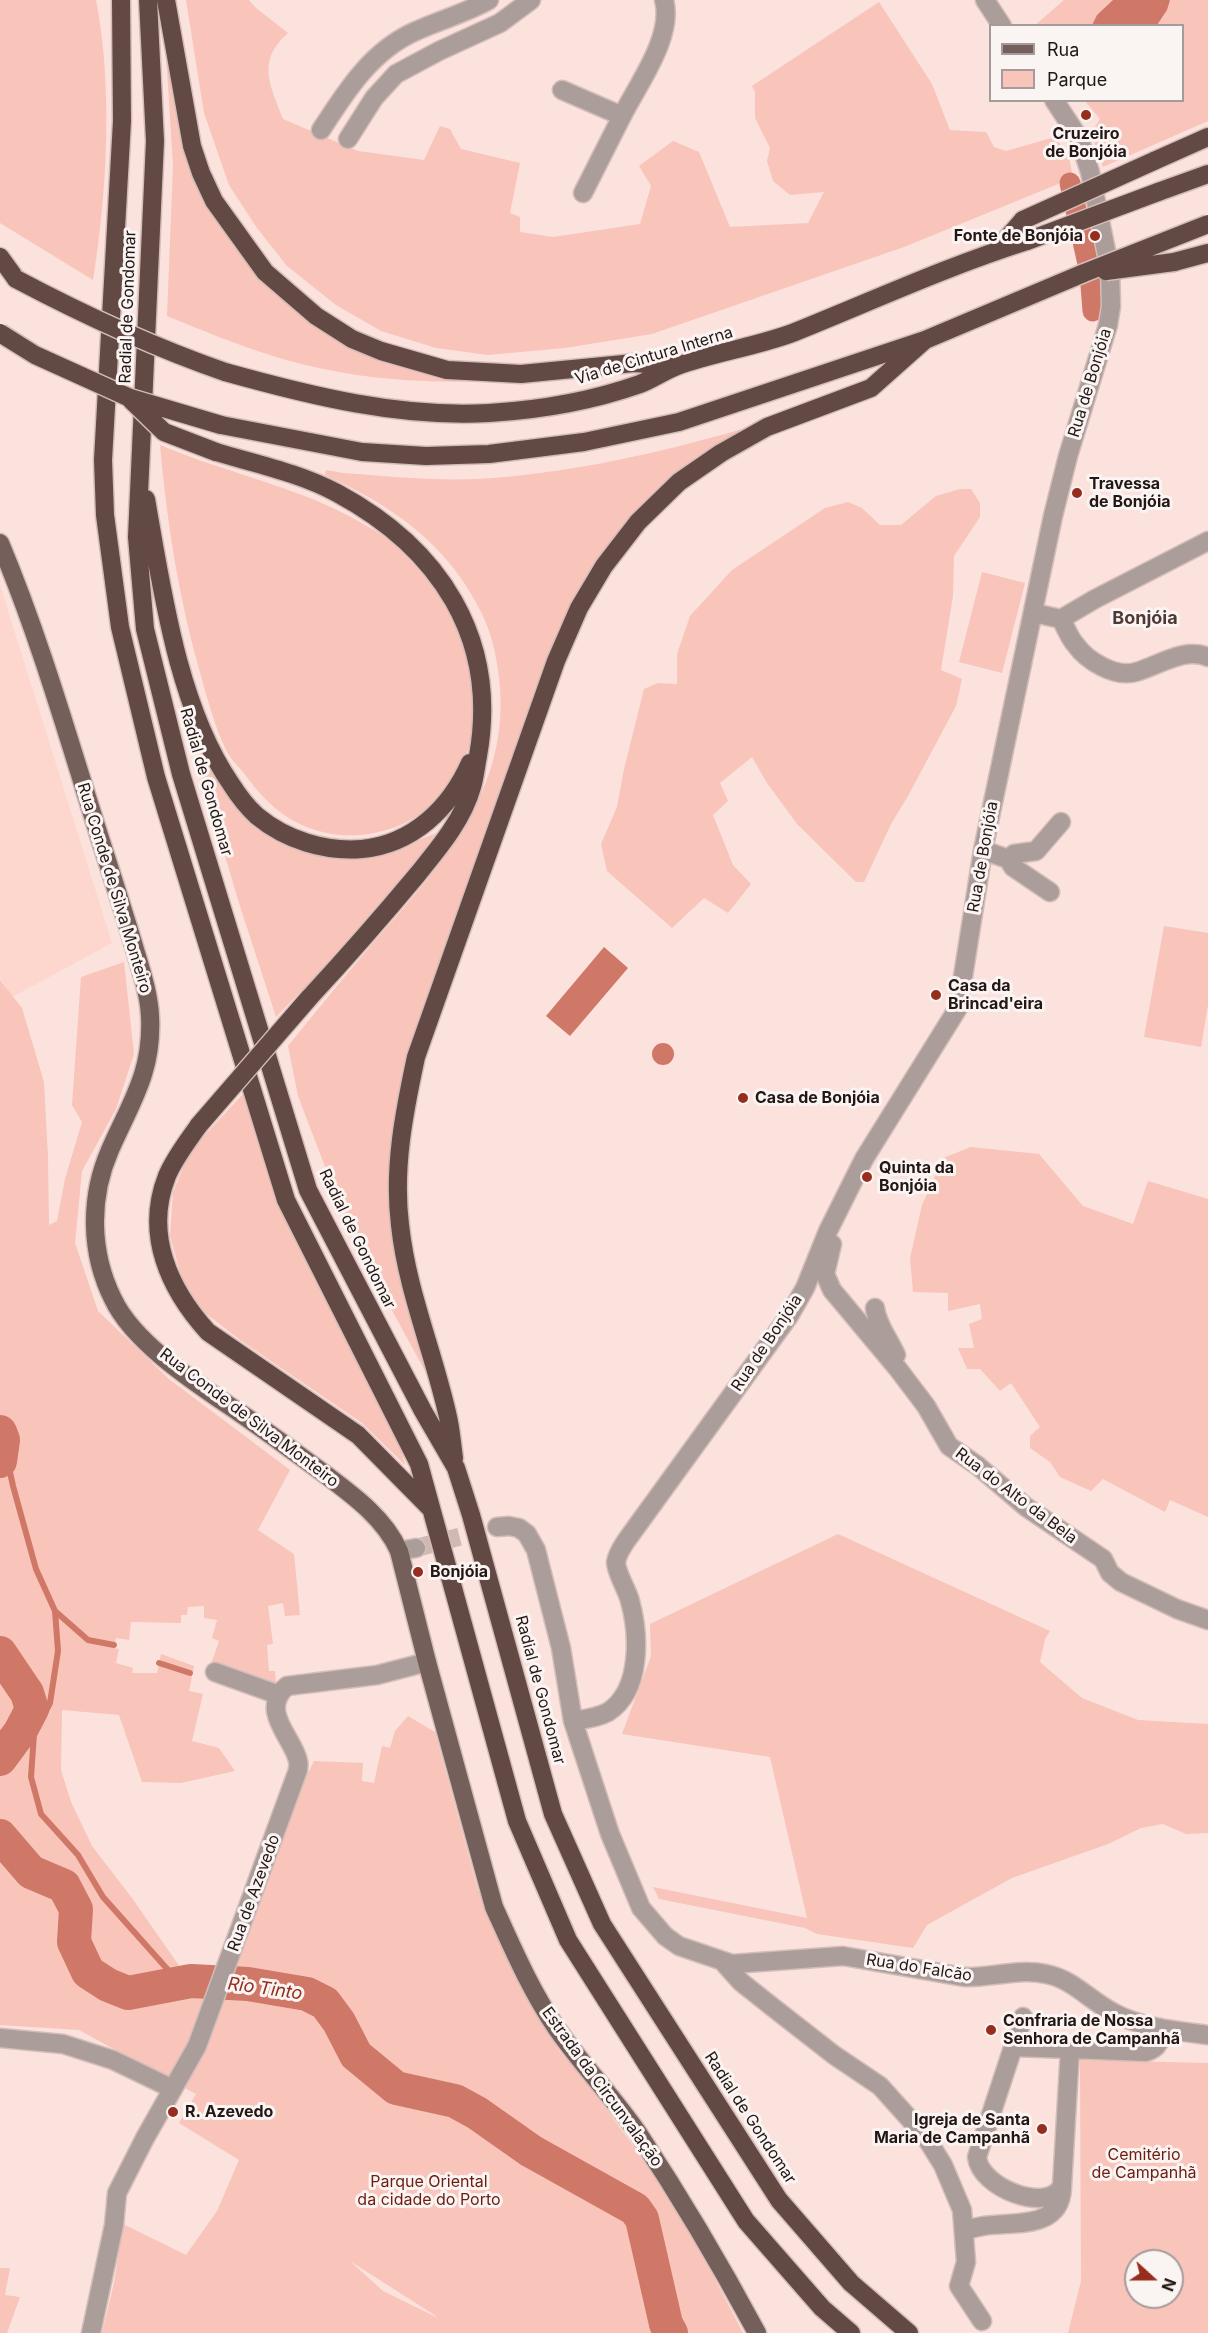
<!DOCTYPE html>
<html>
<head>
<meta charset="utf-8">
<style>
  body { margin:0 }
  #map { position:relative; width:1208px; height:2333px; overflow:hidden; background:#fbe2dd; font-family:Inter,sans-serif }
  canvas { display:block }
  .legend { position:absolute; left:989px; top:24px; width:195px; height:78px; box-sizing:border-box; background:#faf4f3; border:2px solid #a49c9a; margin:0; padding:8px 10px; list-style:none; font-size:18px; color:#221715 }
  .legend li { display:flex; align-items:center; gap:12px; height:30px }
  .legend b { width:30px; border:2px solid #a49c9a }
  .north { position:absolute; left:1124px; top:2249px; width:60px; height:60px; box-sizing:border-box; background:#faf4f3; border:2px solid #a49c9a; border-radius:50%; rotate:111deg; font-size:16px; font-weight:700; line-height:24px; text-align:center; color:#221715 }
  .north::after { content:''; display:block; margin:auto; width:21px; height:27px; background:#972d1d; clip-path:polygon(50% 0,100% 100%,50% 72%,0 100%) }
</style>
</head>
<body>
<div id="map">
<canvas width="1208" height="2333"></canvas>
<ul class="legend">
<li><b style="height:8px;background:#755f5b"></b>Rua</li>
<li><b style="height:16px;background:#f9c4b9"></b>Parque</li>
</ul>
<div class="north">N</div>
</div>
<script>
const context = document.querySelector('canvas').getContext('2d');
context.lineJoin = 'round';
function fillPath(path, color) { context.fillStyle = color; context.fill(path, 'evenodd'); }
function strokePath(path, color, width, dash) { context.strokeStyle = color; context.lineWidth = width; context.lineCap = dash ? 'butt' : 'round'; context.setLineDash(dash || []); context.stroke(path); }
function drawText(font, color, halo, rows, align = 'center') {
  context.font = font + ' Inter,sans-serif'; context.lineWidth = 6; context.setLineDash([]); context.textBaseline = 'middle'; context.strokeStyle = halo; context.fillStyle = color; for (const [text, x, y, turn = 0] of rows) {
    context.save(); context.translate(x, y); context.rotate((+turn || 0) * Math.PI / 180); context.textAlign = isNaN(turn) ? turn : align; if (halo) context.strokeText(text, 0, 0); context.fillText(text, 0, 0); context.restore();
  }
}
fillPath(new Path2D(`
  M0 585 112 943 12 997 0 978Z`), '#fdd6ce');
fillPath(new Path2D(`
  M0 0H96C113 86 107 195 93 280L0 223Z
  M186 0H249L256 8 288 33C256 61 270 85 283 119L358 151 424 160 440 126 450 129 461 149 520 163 510 213 520 217V232L553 237 640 224 651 186 639 166 673 141 699 152 730 227 808 223 824 192 790 195 773 181 767 161 770 148 755 118V92L752 86 879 2 932 84 950 130 986 132 994 147 1006 151 1055 137 1069 157 1073 178 904 247 652 334 565 348 488 355 436 348 381 331 336 305 287 266 257 228 229 185 204 113Z
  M1064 0H1208V121L1103 167 1091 133 1100 119 1085 101 1182 100V26H1034Z
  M165 38 190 161 268 283 407 366 485 381C415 384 338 377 270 355 235 344 201 330 167 316L173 166Z
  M742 429 743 433 710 454 584 588 396 1131 429 1369 425 1371 369 1268 342 1211 298 1096 288 1046C315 1013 341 980 369 948 435 872 508 796 500 688 498 662 493 637 482 614 449 545 393 506 325 475L326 470 343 473C387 476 431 481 476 479 566 474 656 454 742 429Z
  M160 445C181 453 202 462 223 468 272 485 312 495 358 521 366 526 375 530 382 535 408 555 432 583 449 610 454 618 456 628 459 636 480 689 483 749 443 794 408 834 348 847 300 824 276 813 258 793 243 772 237 765 230 758 226 750 215 727 208 701 201 676 179 600 167 524 160 445Z
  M960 489H971L980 503V517L954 556 953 596 941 670 962 679 956 706 908 796 891 824 864 882H856L797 824 767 783 752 757 720 783 728 801 713 815 733 865 751 884 728 913 704 898 672 928 607 871 601 844 617 807 624 769 644 689 658 683 677 684V654L690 616 732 570 825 508 848 502 862 508 880 525H901L936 496Z
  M982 572 1025 583 1002 673 959 662Z
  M173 668 207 751 269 829 366 857 393 851 436 833C390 901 333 959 276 1017L238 900 190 736Z
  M1164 926 1208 933V1005L1201 1047 1144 1037Z
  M124 962 134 1054 116 1109 82 1171 75 1243 98 1311 169 1379 290 1470 258 1530 294 1554 300 1615 285 1616 283 1603 268 1606 273 1644 267 1645 269 1671H275L276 1684C253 1686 231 1673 211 1664L219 1641 212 1638 217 1620 204 1618V1606L188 1607 187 1615H181V1623L131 1622 129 1640 116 1638 114 1648 119 1649 116 1663 133 1668 132 1673H157L161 1654 194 1666 189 1691 203 1694 192 1741 219 1748 235 1771 181 1783 142 1782 119 1715 62 1710 61 1770 71 1802 92 1846 132 1898 180 1967 209 1974 235 1971 298 1794 314 1761 363 1763 362 1781 374 1783 382 1746 390 1748 395 1731 408 1716 435 1732 478 1890 493 1929 535 2012 560 2052 585 2080 637 2151 675 2208 714 2277 743 2333H102L114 2283 123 2224 186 2255 217 2211 239 2160 179 2123 196 2094 79 2030 0 2025V980L22 1008 44 1082 48 1157 49 1225 57 1221 65 1179 82 1122 72 1105 81 977ZM350 2261 436 2316V2317L383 2291Z
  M243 1094 288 1219 315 1281 397 1432 405 1465 362 1423 240 1340 200 1309 181 1276 170 1236 173 1192 190 1151Z
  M971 1147 1039 1154 1083 1206 1133 1224 1148 1181 1208 1199V1517L1170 1500 1165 1512 1103 1479 1091 1491 1060 1477 1050 1462 1030 1448V1436L1040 1427 1011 1383 1000 1391 980 1369H967L958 1348H974L969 1324 982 1319 980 1304 948 1311V1293L913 1292 910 1258 922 1205 943 1158Z
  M838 1534 1050 1631 1045 1639 1040 1662 1082 1698 1138 1720 1208 1724V1833L1186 1834 1163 1824 1141 1828 1108 1844 1012 1878 927 1925 913 1948 817 1934 805 1928 659 1899 653 1887 807 1918 770 1757 622 1734 651 1656 650 1624Z
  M1080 2060 1208 2063V2333H1068L1081 2281ZM1136 2261H1172V2297H1136Z
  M0 2268H10L5 2295 20 2297 7 2333H0Z`), '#f9c4b9');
fillPath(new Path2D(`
  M1113 0H1170L1167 10 1157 25H1092L1097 15Z
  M604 947 628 968 570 1036 546 1016Z
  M652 1054a11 11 0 1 1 22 0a11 11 0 1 1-22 0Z`), '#cf7867');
strokePath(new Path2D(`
  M3 1440 13 1486 36 1569 55 1611 88 1640 114 1645
  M55 1611 58 1651 50 1703 34 1734 31 1777 41 1814 78 1855 103 1897 177 1980
  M159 1663 190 1673`), '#cf7867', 6);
strokePath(new Path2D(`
  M1070 183 1090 273 1093 311`), '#cf7867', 21);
strokePath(new Path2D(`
  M0 1432 3 1440 0 1461
  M0 1653 27 1693 32 1709 20 1732 0 1759
  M0 1836 31 1872 64 1886 76 1909 74 1942 88 1972 108 1985 128 1993 191 1981 248 1984 307 1994 325 2003 339 2022 356 2055 396 2088 455 2101 477 2113 531 2151 635 2209 642 2219 666 2324 671 2333`), '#cf7867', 34);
strokePath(new Path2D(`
  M416 1548 497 1527`), '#d0b9b5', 18, [18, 9]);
const minor = new Path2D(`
  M985 0 1002 26
  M562 90 622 116 583 193
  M622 116C638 84 674 36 664 0
  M321 130C346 91 372 50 416 31 440 20 466 13 489 0
  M348 139 374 98 396 74 439 51 500 23 531 0
  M1034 613 1061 619 1095 599 1208 541
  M1061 619C1066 628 1069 637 1075 644 1087 661 1115 678 1136 672 1160 665 1184 647 1208 657
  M983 850 1008 859 1014 854 1036 851 1061 822
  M1008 859 1013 867 1050 892
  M832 1244 825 1274 832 1290 898 1369 926 1406 949 1446 978 1466 1026 1507 1103 1559 1110 1573 1121 1582 1177 1609 1208 1620
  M875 1308C877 1325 889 1339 896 1355
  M497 1527 509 1526 519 1528 527 1534 536 1550 561 1648 573 1721 610 1834 641 1908 665 1936 679 1946 732 1964 843 1956 964 1977C991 1978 1018 1968 1046 1974 1073 1979 1090 2001 1114 2013 1142 2028 1177 2031 1208 2035
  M399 1551 416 1548
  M215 1672 279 1695
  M573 1721C585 1719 597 1718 608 1712 642 1690 639 1634 630 1601 627 1589 616 1573 616 1562 617 1555 622 1547 626 1541L789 1316 805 1288 828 1231 864 1159 958 1008 983 850 1053 516 1068 456 1108 325 1111 306 1110 270 1090 172 1079 138 1054 100
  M724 1963 741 1982 775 2009 834 2055 880 2086 925 2136 943 2165 962 2210 966 2262 959 2286 982 2321
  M1023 2017 977 2157C980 2188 1048 2214 1062 2186L1070 2049 1146 2052C1159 2048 1161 2040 1161 2028
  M0 2038 63 2044 113 2060 173 2089
  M1013 2047 1070 2049
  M964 2231C970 2229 977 2227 983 2226 1012 2221 1060 2231 1062 2188
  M91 2333 114 2225 117 2193 145 2138 197 2046 298 1770C298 1767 299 1764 298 1761 294 1739 258 1710 287 1686L377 1675 427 1662`);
const primary = new Path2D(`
  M0 543C42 643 71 748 104 851 115 885 126 919 136 953 142 973 149 995 150 1016 153 1072 131 1102 110 1150 89 1198 90 1253 113 1299 134 1344 199 1385 240 1413 269 1433 297 1454 326 1475 354 1496 385 1519 399 1551L427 1662 494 1907C513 1949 531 1991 557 2029 582 2065 613 2097 638 2133 681 2198 720 2264 757 2333`);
const motorway = new Path2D(`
  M121 0 122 121 103 460 105 515 120 627 156 777 286 1200 419 1464 517 1821 568 1940 746 2221 822 2308 851 2333
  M148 0 155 141 137 537 145 629 181 774 308 1190 423 1411 456 1468 471 1515 553 1814 602 1924 779 2200 851 2283 909 2333
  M166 0 192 146 201 173 214 201 265 272 316 316 352 339 381 351 447 370 521 374 634 363 675 366
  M1154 161 1208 137
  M1158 192 1208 174
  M996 251 1023 220
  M0 257 16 279
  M1174 262 1208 253
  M225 372C311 396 400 418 489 413 539 410 592 401 640 384 653 379 664 371 677 366 715 352 756 347 795 332 872 301 948 266 1027 241
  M221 425 362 452 426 456 489 454 584 442 679 422 925 340 1084 273
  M216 452C256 464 300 473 337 493 439 548 499 638 478 756 476 766 475 777 472 787 463 820 438 849 417 875 382 917 346 958 309 998
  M146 499C162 590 178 707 231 784 238 795 247 807 257 816 286 840 325 852 362 849 413 844 450 808 470 763
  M199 1125C188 1141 175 1157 167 1176 144 1234 169 1289 208 1332L358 1435 430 1508
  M454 1458C452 1444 451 1430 448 1417 434 1353 407 1291 400 1225 393 1168 404 1113 416 1057L556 661 579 608 604 566 638 522 679 482 721 453 767 427 871 388 925 340`);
strokePath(minor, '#d4bdb9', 21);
strokePath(primary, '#d4bdb9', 21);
strokePath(motorway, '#d4bdb9', 21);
strokePath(minor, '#aa9d9a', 18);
strokePath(primary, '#755f5b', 18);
strokePath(motorway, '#624944', 18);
const motorwayBridge = new Path2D(`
  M1023 220 1154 161
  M1027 241 1158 192
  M1106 271 1174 262
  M1084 273 1208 224
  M16 279C84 315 153 347 225 372
  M0 333 35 355 130 398 221 425
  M131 400 164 432 216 452
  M199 1125 309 998`);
strokePath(motorwayBridge, '#d4bdb9', 21, []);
strokePath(motorwayBridge, '#624944', 18);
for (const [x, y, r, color] of [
  [1086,115,6,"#972d1d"],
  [1095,236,6,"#972d1d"],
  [1077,493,6,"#972d1d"],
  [936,995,6,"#972d1d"],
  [743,1098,6,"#972d1d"],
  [867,1177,6,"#972d1d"],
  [418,1572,6,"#972d1d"],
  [991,2030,6,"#972d1d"],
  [173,2112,6,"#972d1d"],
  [1042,2129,6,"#972d1d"]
]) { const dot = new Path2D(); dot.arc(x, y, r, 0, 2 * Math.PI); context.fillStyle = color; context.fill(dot); strokePath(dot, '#faf4f3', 2); }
drawText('bold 16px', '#221715', '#faf4f3', [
  ["Cruzeiro",1086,134,"center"],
  ["de Bonjóia",1086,152,"center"],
  ["Fonte de Bonjóia",1083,236,"right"],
  ["Travessa",1089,484],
  ["de Bonjóia",1089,502],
  ["Casa da",948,986],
  ["Brincad'eira",948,1004],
  ["Casa de Bonjóia",755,1098],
  ["Quinta da",879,1168],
  ["Bonjóia",879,1186],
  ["Bonjóia",430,1572],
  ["Confraria de Nossa",1003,2021],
  ["Senhora de Campanhã",1003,2039],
  ["R. Azevedo",185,2112],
  ["Igreja de Santa",1030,2120,"right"],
  ["Maria de Campanhã",1030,2138,"right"]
], 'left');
drawText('16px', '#221715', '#faf4f3', [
  ["Radial de Gondomar",128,307,-88],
  ["Via de Cintura Interna",654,356,-17],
  ["Rua de Bonjóia",1090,383,-73],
  ["Radial de Gondomar",206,782,74],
  ["Rua de Bonjóia",983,857,-80],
  ["Rua Conde de Silva Monteiro",114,888,73],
  ["Radial de Gondomar",357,1239,64],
  ["Rua de Bonjóia",767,1343,-56],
  ["Rua Conde de Silva Monteiro",249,1418,37],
  ["Rua do Alto da Bela",1016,1496,37],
  ["Radial de Gondomar",540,1690,75],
  ["Rua de Azevedo",254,1893,-70],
  ["Rua do Falcão",919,1968,9],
  ["Estrada da Circunvalação",602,2087,54],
  ["Radial de Gondomar",750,2118,57]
]);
drawText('16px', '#6c1d11', '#faf4f3', [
  ["Cemitério",1144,2155],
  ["de Campanhã",1144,2173],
  ["Parque Oriental",429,2182],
  ["da cidade do Porto",429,2200]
]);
drawText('bold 18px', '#503934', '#faf4f3', [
  ["Bonjóia",1145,619]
]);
drawText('italic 18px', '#952d1c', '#faf4f3', [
  ["Rio Tinto",265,1989,8]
]);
</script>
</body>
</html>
